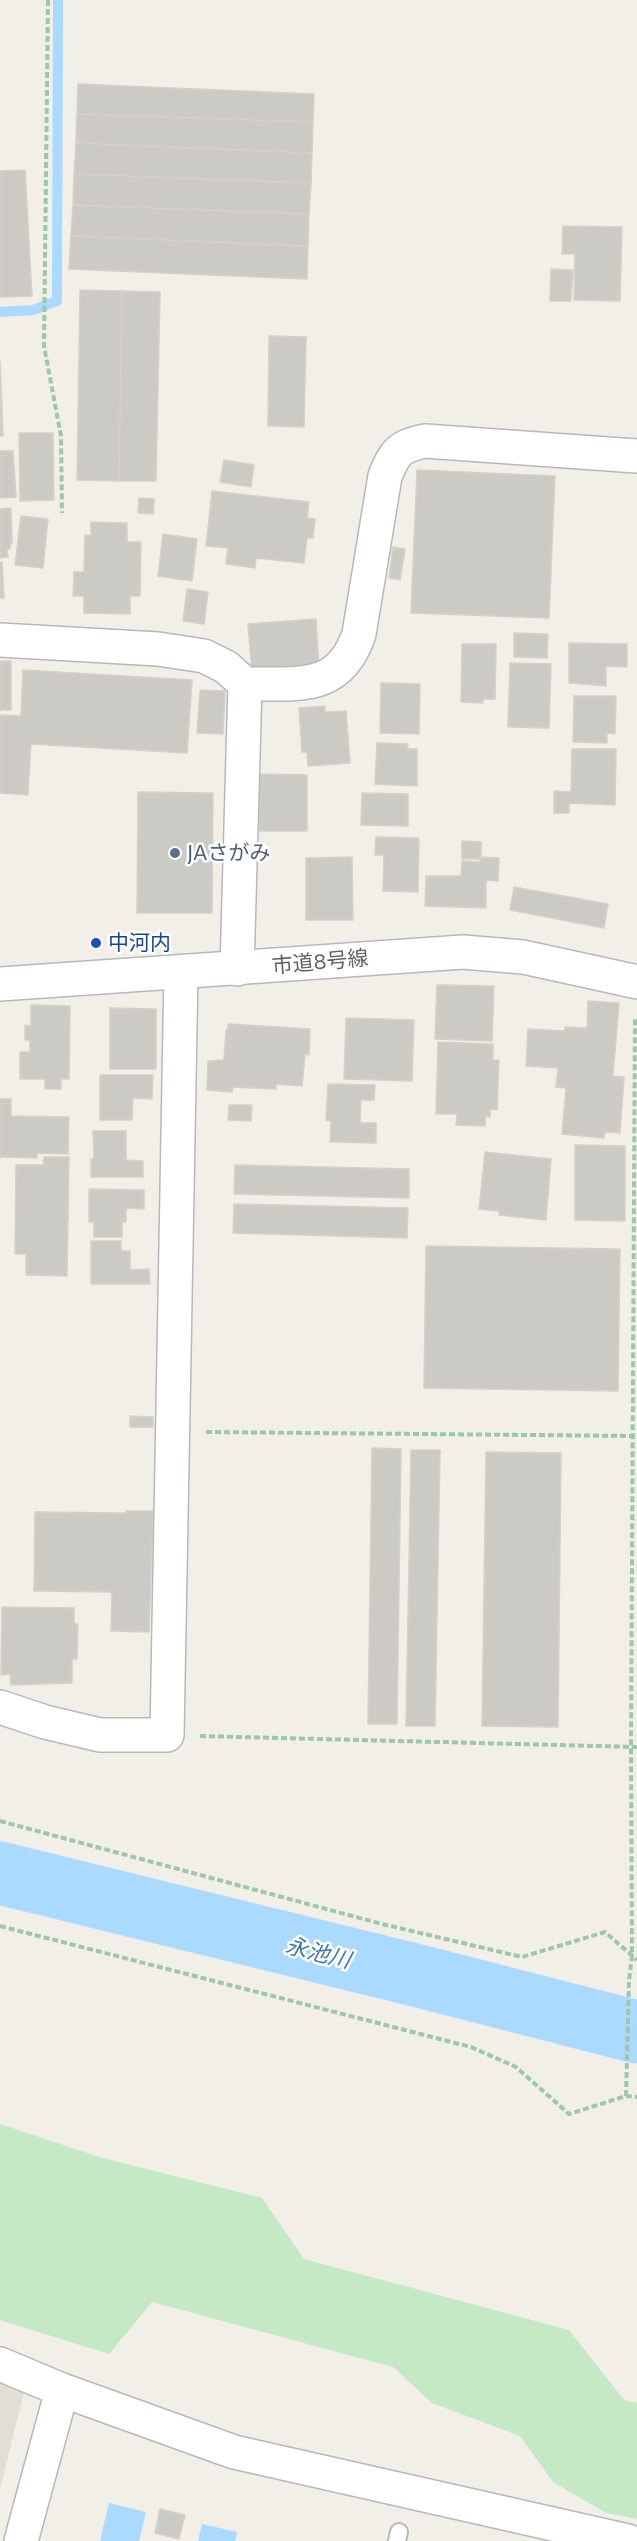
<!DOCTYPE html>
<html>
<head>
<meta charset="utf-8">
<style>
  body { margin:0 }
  canvas { display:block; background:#f1efe8 }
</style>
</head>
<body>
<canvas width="637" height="2541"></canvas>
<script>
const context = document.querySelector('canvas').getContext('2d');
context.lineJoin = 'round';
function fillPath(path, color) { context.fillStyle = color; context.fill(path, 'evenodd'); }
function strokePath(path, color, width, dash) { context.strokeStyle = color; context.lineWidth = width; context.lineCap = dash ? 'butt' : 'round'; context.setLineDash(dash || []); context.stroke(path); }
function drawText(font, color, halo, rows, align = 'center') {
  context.font = font + ' Commissioner,"Noto Sans JP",sans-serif'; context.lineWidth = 5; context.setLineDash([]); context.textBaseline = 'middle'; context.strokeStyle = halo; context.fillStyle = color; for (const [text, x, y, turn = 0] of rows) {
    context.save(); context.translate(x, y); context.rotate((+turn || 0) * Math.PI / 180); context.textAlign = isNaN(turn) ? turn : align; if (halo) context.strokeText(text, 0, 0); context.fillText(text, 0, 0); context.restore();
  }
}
fillPath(new Path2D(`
  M0 2377 26 2384 0 2489Z`), '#e1ded6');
fillPath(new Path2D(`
  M0 2124 99 2157 262 2198 304 2259 569 2330 624 2400 637 2403V2519L606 2513 553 2482 520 2436 432 2403 393 2367 152 2302 109 2354 0 2320Z`), '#c5e8c5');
fillPath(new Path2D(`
  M109 2503 146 2512 139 2541H100Z
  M202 2524 237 2532 235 2541H198Z`), '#aadaff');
strokePath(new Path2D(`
  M0 312 33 310 57 301 58 0`), '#aadaff', 10);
strokePath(new Path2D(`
  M0 1873 411 1974 637 2032`), '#aadaff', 63);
const building = new Path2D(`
  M78 84 314 94 313 122 77 114Z
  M77 114 313 122 312 153 76 143Z
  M76 143 312 153 311 183 74 174Z
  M25 170 32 296 0 297V171Z
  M74 174 311 183 309 214 73 205Z
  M73 205 309 214 308 246 71 236Z
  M563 226 622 227 620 301 574 300 575 254H562Z
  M71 236 308 246 307 279 69 269Z
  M551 269 573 270 571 301H550Z
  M80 290 122 291 119 481 77 480Z
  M122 291 160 292 156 481H119Z
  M269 336 306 337 304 427 268 426Z
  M0 361 3 436H0Z
  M19 433H53L54 500 20 501Z
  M0 451H13L16 497 0 498Z
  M224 460 254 465 251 487 220 482Z
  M417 470 555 476 549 618 411 613Z
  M212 491 309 502 307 518 315 519 313 538H307L304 563 256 558 255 568 226 564 228 548 206 546Z
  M139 498 154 499 153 514 138 513Z
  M11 508 12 544 10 543V549H7L8 557 0 558V509Z
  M21 516 48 519 43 568 15 565Z
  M91 522 127 523V542H141L140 596H130V614L84 613V596H73L74 572H84L85 535 91 536Z
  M163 534 197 539 192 581 158 576Z
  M393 547 405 549 400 580 389 578Z
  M0 562H2L4 598H0Z
  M187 589 208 592 204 624 183 621Z
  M316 619 319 668 252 673 248 624Z
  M514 633 548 634 547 658 514 657Z
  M569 643 627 644V667L606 666V686L569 683Z
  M462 644H496L495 699H483V703L461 702Z
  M0 661H11V710H0Z
  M510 663 551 664 549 728 508 727Z
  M23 670 192 680 187 753 31 744 28 795 0 793V715L21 716Z
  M381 683 420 684 419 734 380 733Z
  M200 690 225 691 223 734 197 733Z
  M574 696H616L615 734 607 733V743L573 742Z
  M325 706V712L346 711 350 763 308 766 307 752H302L299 708Z
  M377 743 408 744 407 749H417V786L375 784Z
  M572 749H616L615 805 569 803V813H554V791L571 792Z
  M259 774 307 775V831H259Z
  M138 792 213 793 212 913H137Z
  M362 793 408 794V826L361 825Z
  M376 837 419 838 418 892 383 891 384 855H375Z
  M462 841 481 842V856H479V859H462Z
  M352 857 353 920H306V858Z
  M480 857 499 858 498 881 486 880V908L425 906 426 876H461L462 861 480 862Z
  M514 887 608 904 604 928 510 910Z
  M437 985 494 986 492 1041 435 1039Z
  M588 1001 619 1003 613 1076 624 1077 620 1133 605 1132 604 1138 562 1134 566 1088 556 1087 558 1068 526 1066 528 1029 565 1031V1027L587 1028Z
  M31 1005 70 1006 69 1079H61V1089H45V1079H20V1052H30V1040H25V1025L31 1026Z
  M110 1008 156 1009V1069H110Z
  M346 1018 414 1020 412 1081 344 1079Z
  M228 1024 310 1029 309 1055 305 1054 302 1086 276 1084V1089L233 1087 232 1092 207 1090 208 1061 224 1060 226 1030H228Z
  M438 1042 493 1044V1060H499L497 1110 490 1109V1117L486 1116 485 1126 456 1125 457 1114H436Z
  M100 1075H153L152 1099 133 1098 132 1120H100Z
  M328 1084 375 1085 374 1100H361L360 1123H376V1143L330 1142 331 1121 326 1120Z
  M0 1099H11V1116L69 1117 68 1154 37 1153V1158L0 1157Z
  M229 1105H252L251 1121 228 1120Z
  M93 1131H126V1160L143 1161V1177H91V1159H94Z
  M575 1145 625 1146V1221L575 1220Z
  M485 1152 551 1159 546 1220 499 1215V1211L479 1209Z
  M44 1157H69L67 1276 26 1275V1254H15L16 1165H43Z
  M235 1165 409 1169V1198L234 1194Z
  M89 1189 144 1190V1209L126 1208V1222H122V1237H94V1222H89Z
  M234 1204 408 1208 407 1238 233 1233Z
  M91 1241H121V1251H130V1270L149 1269 150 1284H91Z
  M426 1246 620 1249 618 1391 424 1388Z
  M130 1416 153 1417V1427H130Z
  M372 1448 401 1449 397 1724H368Z
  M411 1450H440L435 1726H406Z
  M486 1452 561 1453 558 1727 482 1726Z
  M126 1511H153L149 1632 111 1631 112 1592 34 1591 35 1512 126 1513Z
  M2 1607 74 1608V1624H78L77 1659H72V1683L11 1685 10 1674 1 1675Z
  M160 2509 185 2515 179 2539 155 2533Z`);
fillPath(building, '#cccac5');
strokePath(building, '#d6d1c6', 1.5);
const service = new Path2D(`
  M397 2541 399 2532`);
const minor = new Path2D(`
  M0 640 158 649 204 656 226 667 245 684C297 683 339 693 359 634L385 476C395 452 399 446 425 441L637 456
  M237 969 245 684
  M0 1707 45 1722 100 1735H167L181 972
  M0 2364 62 2390 234 2452 628 2541
  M21 2541 62 2390`);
const tertiary = new Path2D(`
  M0 984 463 952 523 957 637 982`);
strokePath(service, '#b5b8bc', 20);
strokePath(minor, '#b5b8bc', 36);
strokePath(tertiary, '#b5b8bc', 36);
strokePath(new Path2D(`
  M48 0 44 346 61 436 62 513
  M206 1432 637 1436
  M200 1736 637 1747
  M0 1821 382 1924 522 1957 605 1932 637 1960
  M0 1926 471 2047 516 2067 569 2114 626 2096 637 2097
  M626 2096 629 1981 632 1956 631 1746 635 1017`), '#9cc7a9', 4, [6, 3]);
strokePath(service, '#fff', 16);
strokePath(minor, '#fff', 33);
strokePath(tertiary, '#fff', 33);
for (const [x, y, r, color] of [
  [175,853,6,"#5c6f8a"],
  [96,943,6,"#1a4fb4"]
]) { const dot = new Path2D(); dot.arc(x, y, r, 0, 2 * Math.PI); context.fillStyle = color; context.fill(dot); strokePath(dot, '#fff', 2); }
drawText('21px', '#4e5e75', '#fff', [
  ["JAさがみ",187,853]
], 'left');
drawText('21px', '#164399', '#fff', [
  ["中河内",108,943]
], 'left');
drawText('21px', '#5f6368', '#fff', [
  ["市道8号線",320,962,-5]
]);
drawText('italic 22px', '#4174aa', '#fff', [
  ["永池川",318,1953,14]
]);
</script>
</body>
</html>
